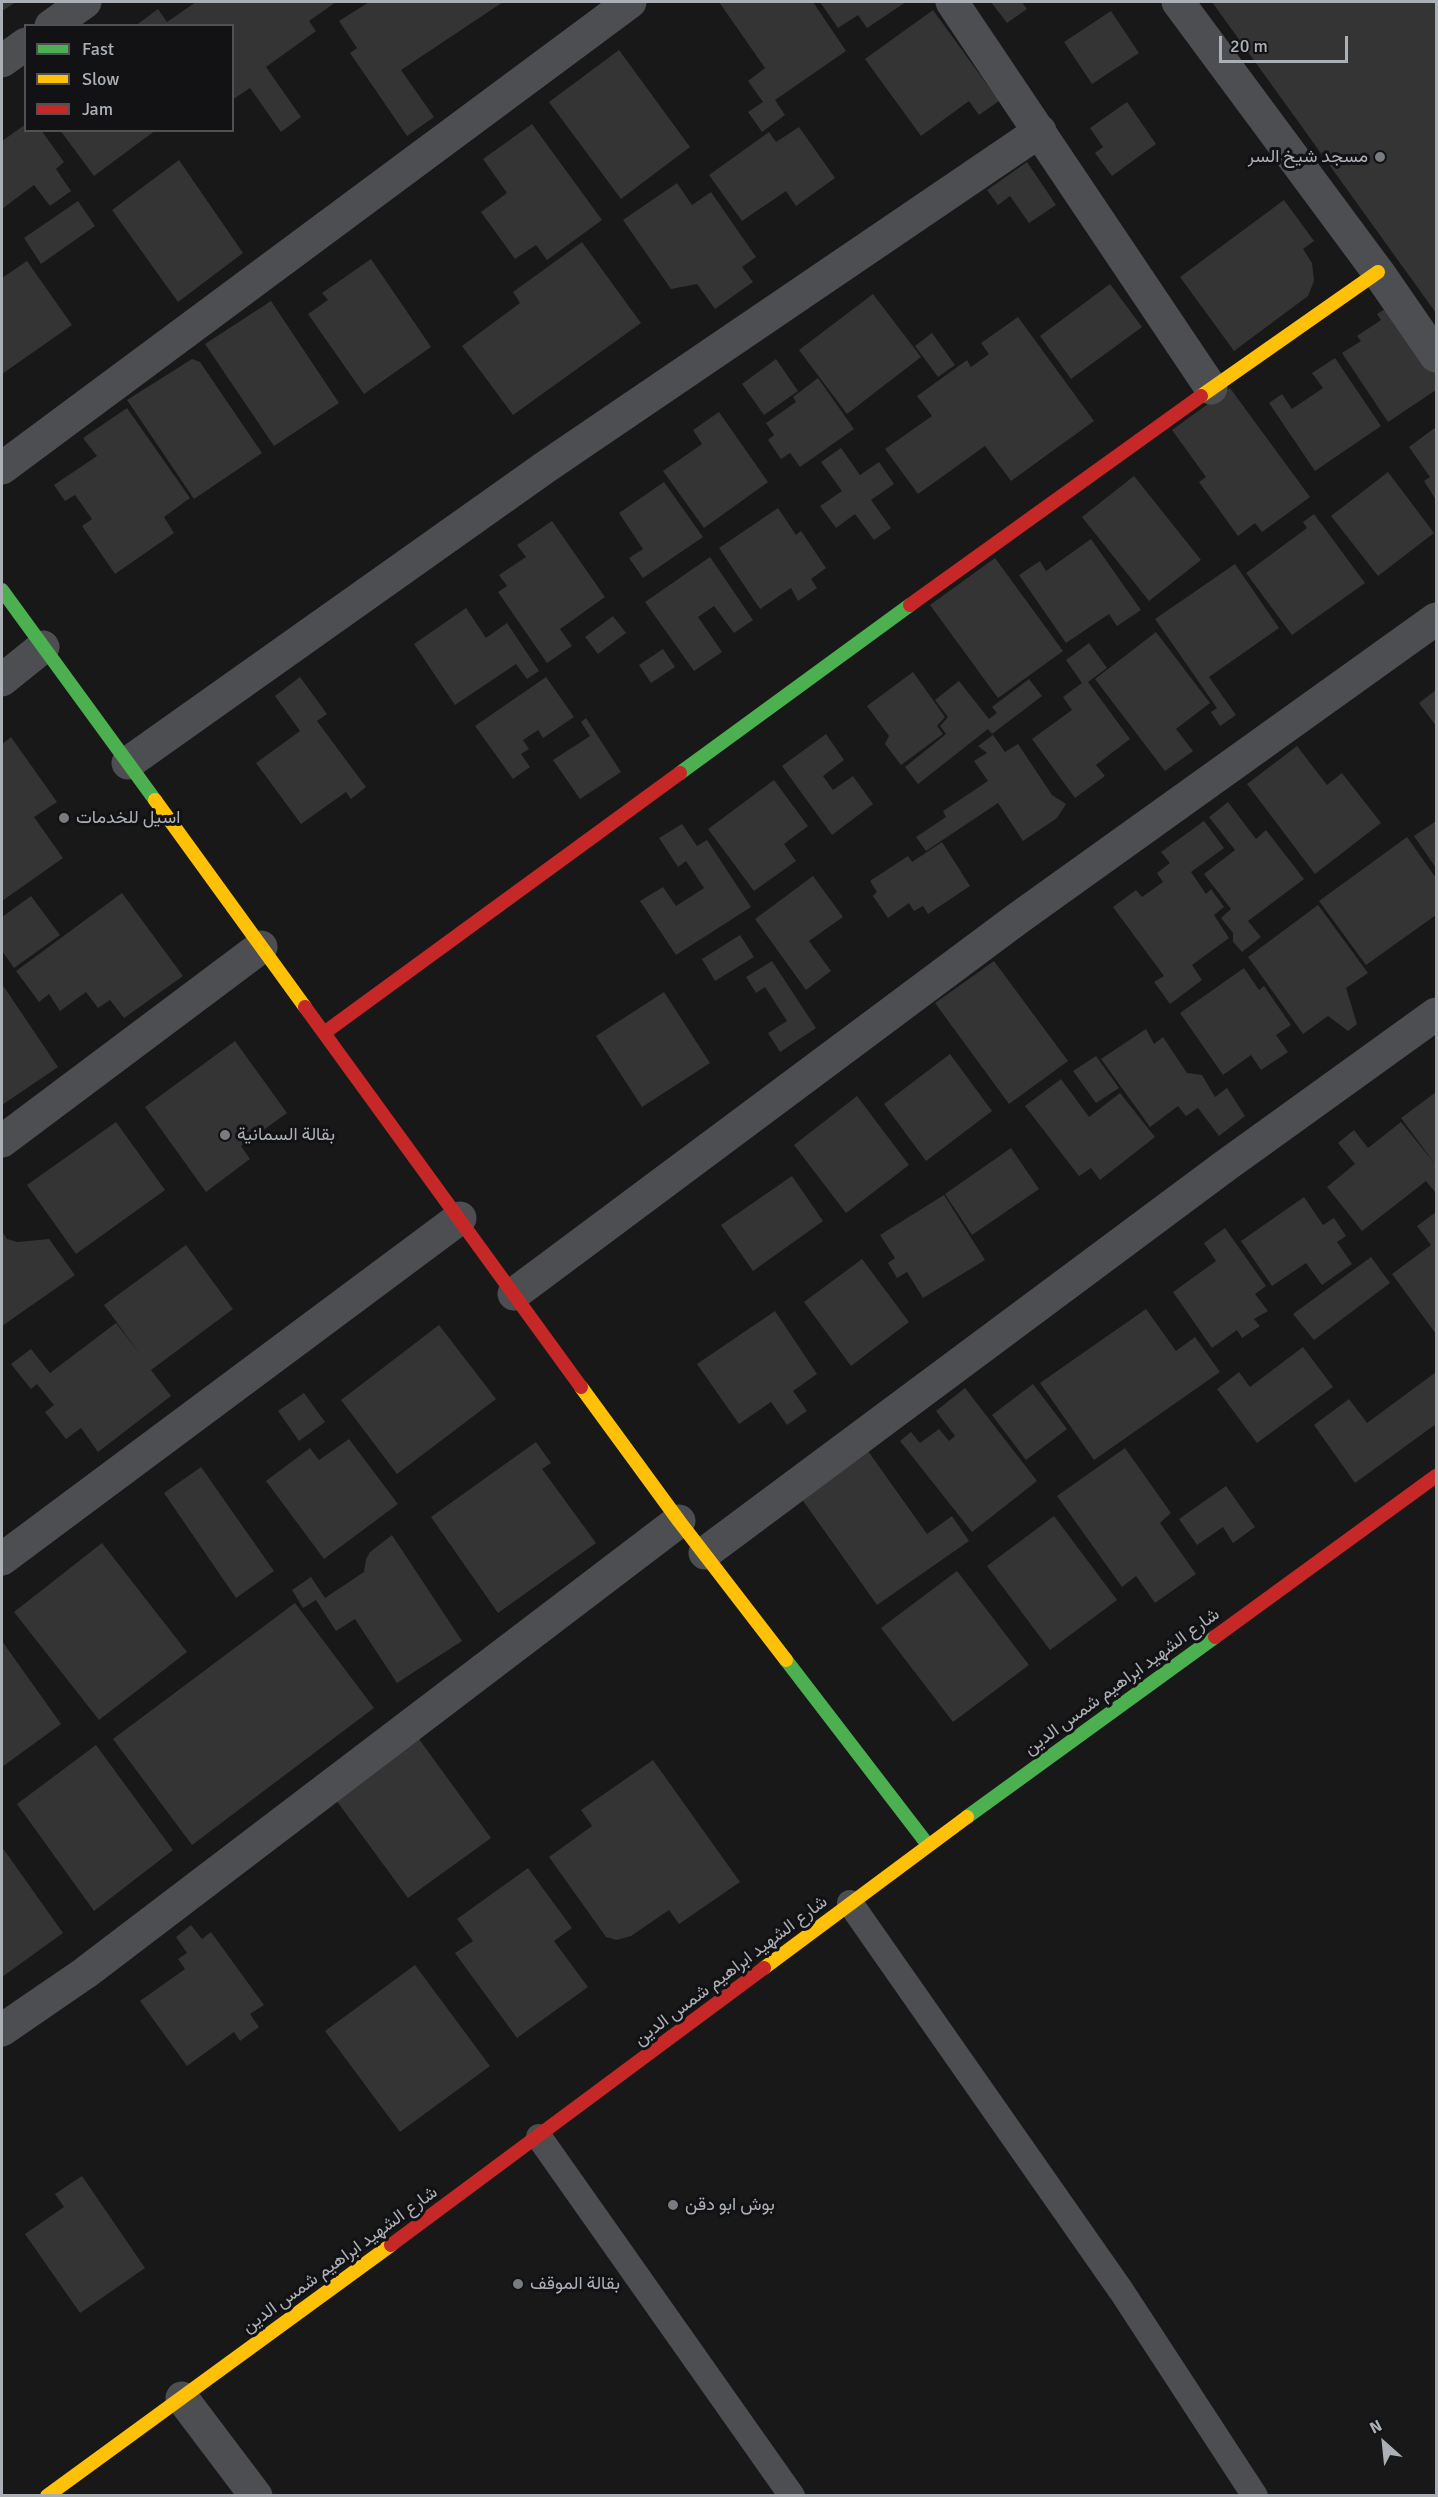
<!DOCTYPE html>
<html>
<head>
<meta charset="utf-8">
<style>
  body { margin:0 }
  #map { position:relative; width:1438px; height:2497px; overflow:hidden; background:#181818; font-family:Signika,sans-serif }
  canvas { display:block }
  .frame { position:absolute; inset:0; border:3px solid #abb0b7; pointer-events:none }
  .legend { position:absolute; left:24px; top:24px; width:210px; height:108px; box-sizing:border-box; background:#121214; border:2px solid #4f5155; margin:0; padding:8px 10px; list-style:none; font-size:18px; color:#abb0b7 }
  .legend li { display:flex; align-items:center; gap:12px; height:30px }
  .legend b { width:30px; border:2px solid #4f5155 }
  .north { position:absolute; left:1354px; top:2413px; width:60px; height:60px; -webkit-text-stroke:4px #121214; paint-order:stroke; rotate:333deg; font-size:16px; font-weight:700; line-height:24px; text-align:center; color:#abb0b7 }
  .north::after { content:''; display:block; margin:auto; width:21px; height:27px; background:#abb0b7; clip-path:polygon(50% 0,100% 100%,50% 72%,0 100%) }
  .scale { position:absolute; left:1219px; top:36px; width:129px; height:27px; box-sizing:border-box; border:3px solid #abb0b7; border-top:0; padding-left:8px; font-size:18px; line-height:21px; white-space:nowrap; color:#abb0b7; -webkit-text-stroke:4px #121214; paint-order:stroke }
</style>
</head>
<body>
<div id="map">
<canvas width="1438" height="2497"></canvas>
<div class="frame"></div>
<ul class="legend">
<li><b style="height:8px;background:#4caf50"></b>Fast</li>
<li><b style="height:8px;background:#ffc107"></b>Slow</li>
<li><b style="height:8px;background:#c62828"></b>Jam</li>
</ul>
<div class="north">N</div>
<div class="scale">20 m</div>
</div>
<script>
const context = document.querySelector('canvas').getContext('2d');
context.lineJoin = 'round';
function fillPath(path, color) { context.fillStyle = color; context.fill(path, 'evenodd'); }
function strokePath(path, color, width, dash) { context.strokeStyle = color; context.lineWidth = width; context.lineCap = dash ? 'butt' : 'round'; context.setLineDash(dash || []); context.stroke(path); }
function drawText(font, color, halo, rows, align = 'center') {
  context.font = font + ' Signika,Vazirmatn,sans-serif'; context.lineWidth = 6; context.setLineDash([]); context.textBaseline = 'middle'; context.strokeStyle = halo; context.fillStyle = color; for (const [text, x, y, turn = 0] of rows) {
    context.save(); context.translate(x, y); context.rotate((+turn || 0) * Math.PI / 180); context.textAlign = isNaN(turn) ? turn : align; if (halo) context.strokeText(text, 0, 0); context.fillText(text, 0, 0); context.restore();
  }
}
fillPath(new Path2D(`
  M2 2H16L2 11Z
  M196 2H336L309 21 316 31 266 67 301 117 281 132 250 88 232 100V26H135L158 9 167 22Z
  M369 2H503L401 70 434 117 407 136 350 53 357 48 339 21Z
  M719 2H813L846 51 775 100 785 115 762 132 748 112 763 102 748 81 765 68Z
  M820 2H906L867 28 858 15 838 28Z
  M991 2H1022L1027 9 1007 23Z
  M1212 2H1436V313Z
  M933 10 999 101 979 115 969 101 921 136 865 59Z
  M1111 11 1139 53 1092 84 1064 42Z
  M619 50 690 147 621 199 549 102Z
  M1127 102 1156 144 1112 176 1095 153 1103 147 1090 128Z
  M26 124V130H41L64 162 56 169 71 191 50 206 34 185 2 209V141Z
  M532 124 602 220 547 260 536 245 515 259 481 212 507 193 483 159Z
  M799 127 835 178 796 206 786 191 742 221 709 175 769 132 776 142Z
  M60 130H156L94 176Z
  M179 160 243 253 178 302 112 210Z
  M1027 162 1056 205 1029 223 1010 196 998 205 987 190Z
  M677 183 692 205 711 192 756 257 742 267 753 282 715 309 697 284 671 289 623 220Z
  M1284 200 1314 241 1303 249 1312 263 1314 281 1308 296 1234 351 1180 277Z
  M78 201 95 226 41 264 24 238Z
  M582 242 641 323 513 415 462 346 520 303 513 292Z
  M371 259 431 347 364 394 308 314 328 300 322 293Z
  M27 261 72 325 2 374V278Z
  M1110 284 1142 327 1071 379 1040 336Z
  M873 294 921 357 847 414 799 350Z
  M1401 299 1436 353V390L1388 422 1342 353 1361 341 1357 336 1381 320 1377 314Z
  M271 301 339 403 274 446 205 344Z
  M1018 317 1094 421 1011 481 985 446 918 494 885 449 932 416 917 396 967 360 971 367 989 354 981 343Z
  M932 333 955 365 938 377 915 346Z
  M1335 358 1381 426 1315 471 1269 403 1282 394 1292 409 1323 388 1312 373Z
  M192 359 200 362 262 453 194 499 127 400Z
  M776 359 798 391 764 415 742 384Z
  M818 378 854 429 800 467 790 453 781 459 768 440 774 435 766 423 796 402 793 397Z
  M1230 388 1310 497 1262 532 1255 523 1238 536 1199 482 1206 477 1172 430Z
  M127 408 190 498 164 517 174 533 115 574 82 526 92 519 75 495 65 501 54 485 97 456 83 438Z
  M719 412 768 482 704 528 663 471 702 444 693 430Z
  M1436 427V500L1424 481 1430 477 1409 447Z
  M841 448 860 475 879 462 894 484 871 500 891 528 874 540 855 514 836 528 820 506 842 491 821 462Z
  M1388 472 1434 533 1378 576 1331 516Z
  M1134 476 1201 560 1149 601 1082 517Z
  M664 482 703 537 643 578 629 558 643 549 619 513Z
  M778 508 796 535 801 531 826 568 811 579 817 588 798 601 791 588 760 609 719 548Z
  M1314 514 1365 583 1292 635 1246 573 1307 528 1303 522Z
  M552 521 605 597 560 629 572 646 547 663 498 592 507 586 499 575 526 557 517 545Z
  M1091 539 1141 610 1117 626 1109 614 1066 643 1019 575 1040 561 1046 571Z
  M710 557 753 620 734 633 714 606 698 617 722 652 694 671 645 602Z
  M995 558 1063 651 998 698 930 605Z
  M1235 564 1279 628 1209 677 1236 715 1220 726 1211 712 1217 708 1155 619Z
  M466 608 486 638 507 623 539 671 527 679 516 664 455 705 414 644Z
  M613 616 626 633 598 654 585 637Z
  M1156 632 1210 703 1176 729 1193 751 1165 771 1095 679Z
  M1089 643 1107 668 1088 682 1130 739 1096 765 1105 776 1075 798 1032 739 1072 710 1063 697 1082 683 1066 660Z
  M663 649 675 667 651 683 639 665Z
  M913 672 945 717 937 726 943 734 901 765 885 744 889 736 867 706Z
  M300 677 327 714 317 721 366 787 351 799 346 792 301 824 256 763 300 731 275 696Z
  M546 677 574 717 543 738 538 730 523 740 529 749 521 754 530 767 513 779 475 726Z
  M1029 679 1042 696 992 734 988 729 918 784 905 767 946 734 940 726 948 717 935 700 959 681 989 719 997 713 992 707Z
  M1436 690V726L1419 703Z
  M586 718 621 772 580 799 553 760 590 736 581 722Z
  M826 734 844 760 823 776 833 790 853 776 873 804 832 835 782 766Z
  M993 735 1005 752 1018 744 1052 795 1066 804 1057 818 1023 841 998 803 926 851 916 837 946 817 943 811 988 781 974 761 987 753 978 746Z
  M11 737 57 802 34 817 63 858 2 901V744Z
  M1297 746 1327 785 1342 773 1381 823 1315 874 1247 784Z
  M774 780 808 826 784 844 796 861 754 891 708 829Z
  M1228 802 1256 839 1266 830 1304 879 1248 921 1261 937 1242 952 1233 942V933L1221 918 1231 909 1204 874 1235 850 1209 817Z
  M1204 821 1224 848 1191 872 1206 894 1211 889 1224 907 1214 915 1229 938 1192 965 1202 980 1170 1004 1154 982 1164 976 1113 907 1136 890 1142 897 1163 882 1157 873 1170 863 1161 852Z
  M1436 821V868L1414 836Z
  M682 824 697 846 707 840 751 907 676 955 640 901 663 887 676 906 704 888 686 861 678 867 659 838Z
  M1407 837 1436 878V915L1366 965 1319 901Z
  M942 842 970 886 928 914 923 906 914 911 909 903 888 918 873 896 877 892 870 881 908 856 912 862Z
  M813 876 843 917 809 941 831 971 806 990 755 919Z
  M122 893 183 976 124 1018 110 1000 98 1008 86 992 60 1011 49 994 39 1002 16 971Z
  M31 896 60 935 14 968 2 951V917Z
  M1318 905 1368 973 1346 988 1357 1024 1348 1031 1328 1016 1303 1034 1248 957Z
  M740 935 754 957 715 981 702 959Z
  M772 961 816 1028 780 1052 768 1033 787 1021 765 987 756 993 746 977Z
  M994 961 1068 1061 1009 1104 935 1003Z
  M1244 968 1259 990 1264 986 1291 1025 1276 1035 1288 1052 1261 1070 1251 1055 1223 1075 1180 1013Z
  M2 984 58 1067 2 1105Z
  M664 992 710 1063 642 1107 596 1036Z
  M1146 1029 1154 1044 1163 1037 1187 1073 1202 1075 1215 1097 1227 1088 1245 1116 1219 1136 1198 1108 1186 1116 1178 1106 1150 1127 1101 1059Z
  M235 1041 287 1113 241 1146 250 1159 206 1192 145 1107Z
  M950 1054 992 1111 926 1161 884 1104Z
  M1096 1056 1119 1088 1096 1103 1073 1071Z
  M1061 1079 1089 1117 1120 1093 1155 1137 1100 1180 1091 1168 1079 1176 1025 1106Z
  M1436 1092V1193L1426 1181 1362 1231 1327 1187 1355 1164 1338 1143 1354 1130 1368 1148 1401 1122 1435 1164 1401 1118Z
  M857 1096 909 1165 846 1213 794 1145Z
  M116 1122 165 1190 76 1254 27 1185Z
  M1011 1148 1039 1189 972 1235 945 1194Z
  M792 1176 823 1221 753 1271 721 1225Z
  M944 1195 985 1260 923 1298 907 1272 897 1278 888 1263 895 1258 880 1235Z
  M1304 1197 1323 1225 1334 1218 1346 1236 1337 1242 1352 1264 1322 1285 1306 1263 1272 1286 1241 1241Z
  M1436 1212V1334L1392 1274 1431 1245 1417 1226Z
  M1225 1228 1266 1286 1255 1294 1268 1311 1254 1319 1260 1326 1242 1338 1237 1330 1212 1348 1173 1292 1216 1261 1204 1243Z
  M2 1231 7 1239 17 1242 49 1239 75 1275 2 1326Z
  M186 1245 233 1309 151 1370 171 1396 98 1452 81 1428 66 1439 45 1412 54 1405 37 1384 31 1389 11 1364 31 1349 50 1373 116 1323 140 1354 104 1305Z
  M1371 1257 1390 1283 1314 1340 1293 1314Z
  M862 1259 909 1322 851 1366 804 1302Z
  M1146 1309 1176 1351 1195 1337 1220 1372 1094 1460 1040 1383Z
  M775 1311 817 1374 793 1391 807 1411 787 1425 771 1402 739 1424 697 1364Z
  M439 1325 496 1399 397 1474 341 1400Z
  M1303 1347 1333 1387 1257 1443 1217 1389 1239 1372 1250 1387Z
  M1436 1372V1424L1355 1483 1314 1425 1349 1399 1367 1423Z
  M1033 1384 1067 1429 1026 1460 992 1415Z
  M965 1388 1037 1481 972 1532 900 1441 911 1432 920 1443 939 1429 949 1441 955 1436 936 1411Z
  M304 1393 325 1422 299 1441 278 1411Z
  M349 1439 398 1504 324 1559 266 1481 310 1448 319 1460Z
  M536 1442 551 1463 542 1469 596 1543 498 1613 431 1517Z
  M1125 1448 1171 1513 1160 1523 1196 1574 1155 1603 1136 1576 1122 1587 1057 1496Z
  M868 1451 927 1534 952 1516 969 1541 877 1605 801 1498Z
  M201 1467 274 1571 236 1598 164 1493Z
  M1226 1486 1255 1527 1233 1543 1223 1527 1197 1545 1179 1519Z
  M1054 1516 1117 1600 1050 1650 987 1566Z
  M392 1535 462 1641 397 1683 355 1619 336 1631 316 1600 303 1608 292 1590 311 1577 325 1598 364 1572 366 1559 370 1552Z
  M102 1543 187 1652 99 1720 14 1612Z
  M957 1571 1029 1665 953 1722 881 1628Z
  M295 1603 374 1708 192 1845 113 1739Z
  M2 1641 61 1724 2 1767Z
  M416 1735 491 1838 408 1898 333 1796Z
  M96 1745 173 1850 94 1911 17 1804Z
  M653 1760 740 1882 679 1924 669 1910 631 1936 617 1940 606 1937 549 1857 592 1826 581 1810Z
  M2 1847 63 1933 2 1977Z
  M528 1868 572 1928 554 1941 588 1987 517 2038 455 1953 473 1941 457 1919Z
  M191 1925 202 1939 211 1932 264 2005 250 2014 259 2027 240 2041 234 2032 187 2066 140 2001 185 1969 178 1959 187 1953 176 1937Z
  M415 1965 490 2066 400 2132 325 2031Z
  M82 2176 145 2268 80 2313 25 2234 64 2207 55 2194Z`), '#343435');
strokePath(new Path2D(`
  M850 1903 1122 2292 1255 2496
  M539 2137 792 2496`), '#4d4e51', 26);
strokePath(new Path2D(`
  M952 2 1211 388
  M1178 2 1378 272 1436 356
  M51 26 85 2
  M2 61 26 44
  M2 468 630 2
  M2 680 43 647
  M128 763 547 466 1040 131
  M2 1141 261 947
  M514 1294 1017 919 1436 619
  M705 1553 1225 1166 1436 1014
  M2 1559 460 1218
  M2 2030 85 1973 679 1521
  M182 2398 256 2496`), '#4d4e51', 33);
strokePath(new Path2D(`
  M2 590 155 800
  M680 773 910 605
  M786 1660 928 1845
  M967 1817 1215 1637`), '#4caf50', 14);
strokePath(new Path2D(`
  M1201 396 1378 272
  M155 800 305 1007
  M581 1387 679 1521 786 1660
  M764 1968 967 1817
  M47 2496 391 2245`), '#ffc107', 14);
strokePath(new Path2D(`
  M910 605 1201 396
  M305 1007 581 1387
  M324 1033 680 773
  M1215 1637 1436 1476
  M391 2245 764 1968`), '#c62828', 14);
for (const [x, y, r, color] of [
  [1380,157,6,"#787b7f"],
  [64,818,6,"#787b7f"],
  [225,1135,6,"#787b7f"],
  [673,2205,6,"#787b7f"],
  [518,2284,6,"#787b7f"]
]) { const dot = new Path2D(); dot.arc(x, y, r, 0, 2 * Math.PI); context.fillStyle = color; context.fill(dot); strokePath(dot, '#121214', 2); }
drawText('18px', '#abb0b7', '#121214', [
  ["مسجد شيخ السر",1368,157,"right"],
  ["اسيل للخدمات",76,818],
  ["بقالة السمانية",237,1135],
  ["بوش ابو دقن",685,2205],
  ["بقالة الموقف",530,2284]
], 'left');
drawText('18px', '#abb0b7', '#121214', [
  ["شارع الشهيد ابراهيم شمس الدين",1122,1682,-36],
  ["شارع الشهيد ابراهيم شمس الدين",731,1971,-37],
  ["شارع الشهيد ابراهيم شمس الدين",340,2260,-36]
]);
</script>
</body>
</html>
